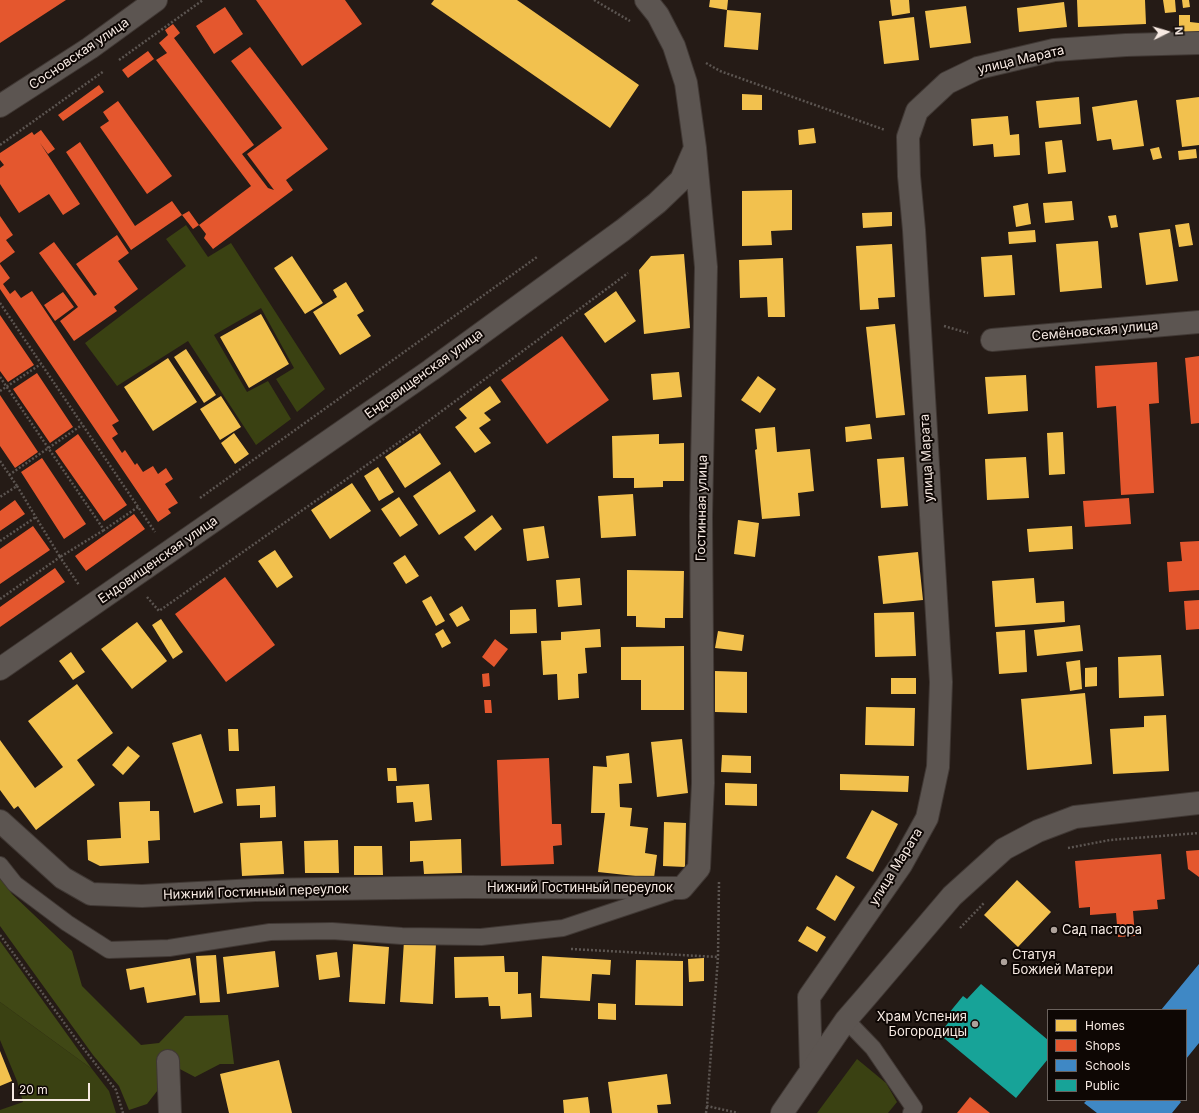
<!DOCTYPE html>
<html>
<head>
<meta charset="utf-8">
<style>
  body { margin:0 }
  #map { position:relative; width:1199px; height:1113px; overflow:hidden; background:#251b16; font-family:Inter,sans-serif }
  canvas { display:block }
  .legend { position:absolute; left:1047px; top:1009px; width:140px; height:92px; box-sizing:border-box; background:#0e0704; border:1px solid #6b625d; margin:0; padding:5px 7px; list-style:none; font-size:12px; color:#f7eae3 }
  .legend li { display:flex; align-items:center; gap:8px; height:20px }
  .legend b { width:20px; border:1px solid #6b625d }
  .north { position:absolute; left:1147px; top:12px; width:40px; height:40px; -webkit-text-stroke:3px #0e0704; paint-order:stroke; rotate:85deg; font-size:11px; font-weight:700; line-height:16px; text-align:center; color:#f7eae3 }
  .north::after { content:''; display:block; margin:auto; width:14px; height:18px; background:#f7eae3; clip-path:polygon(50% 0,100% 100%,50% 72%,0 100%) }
  .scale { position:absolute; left:12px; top:1083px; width:78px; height:18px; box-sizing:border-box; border:2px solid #f7eae3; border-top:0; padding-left:5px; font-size:12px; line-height:14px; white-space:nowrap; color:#f7eae3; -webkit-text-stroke:3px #0e0704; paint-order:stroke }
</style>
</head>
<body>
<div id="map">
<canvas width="1199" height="1113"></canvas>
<ul class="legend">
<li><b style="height:11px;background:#f2c14e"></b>Homes</li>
<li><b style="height:11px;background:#e4572e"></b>Shops</li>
<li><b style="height:11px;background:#3f88c5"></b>Schools</li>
<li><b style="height:11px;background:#17a398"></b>Public</li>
</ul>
<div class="north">N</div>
<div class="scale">20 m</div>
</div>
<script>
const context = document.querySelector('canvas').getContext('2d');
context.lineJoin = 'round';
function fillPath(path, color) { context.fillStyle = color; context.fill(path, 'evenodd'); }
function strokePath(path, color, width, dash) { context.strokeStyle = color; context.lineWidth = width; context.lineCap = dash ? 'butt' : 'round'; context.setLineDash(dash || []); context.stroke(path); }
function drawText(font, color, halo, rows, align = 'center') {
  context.font = font + ' Inter,sans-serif'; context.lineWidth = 4; context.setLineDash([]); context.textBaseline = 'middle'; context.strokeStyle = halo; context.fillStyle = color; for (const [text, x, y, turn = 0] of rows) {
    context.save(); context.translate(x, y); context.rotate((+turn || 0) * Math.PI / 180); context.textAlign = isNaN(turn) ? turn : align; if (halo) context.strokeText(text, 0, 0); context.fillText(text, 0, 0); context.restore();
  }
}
fillPath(new Path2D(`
  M186 225 208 257 231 243 325 389 297 412 276 379 294 368 261 308 214 335 247 392 268 381 291 419 256 445 188 341 117 386 85 343 186 266 166 239Z
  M0 1002 92 1069 109 1091 116 1113H0V1110L23 1102 17 1081 0 1040Z
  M857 1059 886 1083 897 1102 888 1113H817Z`), '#3a4112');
fillPath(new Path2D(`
  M0 877 12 894 72 951 82 986 141 1045 159 1043 185 1016 228 1015 234 1064H220L195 1077 176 1067 147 1104 129 1110 119 1086 93 1055 0 926Z
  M0 941 92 1069 0 1002Z`), '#404815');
fillPath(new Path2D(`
  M434 0H517L639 85 610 128 431 4Z
  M710 0H728L727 10 709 7Z
  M890 0H909L910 13 892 16Z
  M1077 0H1145L1146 24 1078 27Z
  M1163 0H1175L1176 12 1165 13Z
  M1182 0H1189L1190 7 1183 8Z
  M1064 2 1067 27 1019 32 1017 8Z
  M966 6 971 43 930 48 925 11Z
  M727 10 761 13 758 50 724 47Z
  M1179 15H1190V22L1199 23V36H1179Z
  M914 17 919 60 884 64 879 21Z
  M742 94 762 95V110H742Z
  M1079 97 1081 124 1039 128 1036 101Z
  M1199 97V145L1182 147 1176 100Z
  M1137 100 1144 146 1113 150 1111 139 1097 141 1092 107Z
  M1008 116 1010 135 1019 134 1020 155 994 157 993 144 973 146 971 119Z
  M814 128 816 143 799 145 798 130Z
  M1062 140 1066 172 1048 174 1045 142Z
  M1159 147 1162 158 1153 160 1150 149Z
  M1196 149 1197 158 1179 160 1178 151Z
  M792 190V230L771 231 772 245 742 246V191Z
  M1072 201 1074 220 1045 223 1043 203Z
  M1028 203 1031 224 1016 227 1013 206Z
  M892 212V226L863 228 862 213Z
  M1116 215 1118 227 1111 228 1108 216Z
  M1189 223 1193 245 1179 247 1175 225Z
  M1170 229 1178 281 1146 285 1139 233Z
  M1035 230 1036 242 1009 244 1008 232Z
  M1098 241 1102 288 1060 292 1056 244Z
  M892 244 895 297 878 298 879 309 860 310 856 246Z
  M684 254 690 328 644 334 639 270 651 256Z
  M1012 255 1015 295 984 297 981 257Z
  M292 256 323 303 305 314 274 268Z
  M783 258 785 317H768L767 297 740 298 739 260Z
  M346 282 364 311 357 315 371 336 340 355 313 312 337 297 333 290Z
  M616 291 636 321 605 343 584 314Z
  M261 314 289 364 249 388 220 337Z
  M895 324 905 415 876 418 866 327Z
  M186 349 216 395 204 403 174 357Z
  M168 358 197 402 153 431 124 387Z
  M679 372 682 397 653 400 651 374Z
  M1026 375 1028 411 988 414 985 377Z
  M758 376 776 389 760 413 741 400Z
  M490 386 501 402 484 413 491 420 479 428 491 443 475 453 455 427 467 418 459 409Z
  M221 396 241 427 220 440 200 409Z
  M870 424 872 439 846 442 845 427Z
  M775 427 777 452 810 449 814 491 798 493 800 516 762 519 755 450 757 449 755 429Z
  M1063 432 1065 474 1049 475 1047 433Z
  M234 433 249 454 235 464 221 443Z
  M420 433 441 464 405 488 385 457Z
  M659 434V444L684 443V481H663V487L634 488V478H613L612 436Z
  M904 457 908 506 881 508 877 459Z
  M1026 457 1029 498 987 500 985 459Z
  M378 467 394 492 379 501 364 476Z
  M450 471 476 511 439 535 413 496Z
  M352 483 371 511 330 539 311 510Z
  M633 494 636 536 601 538 598 496Z
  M399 497 418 525 400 537 381 509Z
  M492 515 502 529 475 551 464 537Z
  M738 520 759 523 755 557 734 554Z
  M544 526 549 558 527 561 523 529Z
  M1072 526 1073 549 1029 552 1027 529Z
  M275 550 293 577 277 588 258 561Z
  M918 552 923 600 883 604 878 556Z
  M405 555 419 576 406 584 393 563Z
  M627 570 684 571 683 618H665V628L636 627V616H627Z
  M580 578 582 605 558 607 556 580Z
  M1034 578 1036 603 1064 601 1065 622 995 627 992 581Z
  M431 596 445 621 436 626 422 601Z
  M462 606 470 620 457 627 449 614Z
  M536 609 537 633 510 634V610Z
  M914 612 916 656 875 657 874 613Z
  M161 619 183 652 173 659 152 625Z
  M137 622 167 661 132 689 101 649Z
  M1080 625 1083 651 1037 656 1034 630Z
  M443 629 451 643 442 648 435 634Z
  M600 629 601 647 585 648 587 673 578 674 579 698 558 700 557 674 543 675 541 641 561 640V632Z
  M1025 630 1027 672 999 674 996 632Z
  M718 631 744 635 742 651 715 648Z
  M684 646V710H641V680H621V647Z
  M71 652 85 672 73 680 59 661Z
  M1161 655 1164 696 1119 698 1118 657Z
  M1080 660 1082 689 1070 691 1066 662Z
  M1097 667V686L1085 687V668Z
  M715 671 747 672V713L715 712Z
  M891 678H916V694H891Z
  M77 684 113 733 77 760 95 785 36 830 18 806 14 809 0 790V740L35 788 63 767 28 721Z
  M1085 693 1092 764 1027 770 1021 699Z
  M866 707 915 708 914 746 865 745Z
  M1166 715 1169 771 1113 774 1110 729 1144 727V716Z
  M228 729H238L239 751H229Z
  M201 734 223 803 194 813 172 743Z
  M682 739 688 793 657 797 651 742Z
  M128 746 140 756 123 775 112 765Z
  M629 753 632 783 619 784 620 807 632 808 630 826 648 828 645 853 657 855 654 878 598 872 605 813H591L593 766 607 767 606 756Z
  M722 755 751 756V773L721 772Z
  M387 768H396L397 781H388Z
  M840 774 909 776 908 792 840 790Z
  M725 783 757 784V806L725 805Z
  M429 784 432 820 415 822 413 802 397 803 396 786Z
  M275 786 276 817 260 818V805L237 806 236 789Z
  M150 801V811H159L160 840 148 841 149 863 100 866 88 860 87 840 121 838 119 802Z
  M872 810 898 824 873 872 846 858Z
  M664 822 686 823 685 867 663 866Z
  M461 839 462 873 424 874 423 861 410 862V841Z
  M338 840 339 873H305L304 841Z
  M282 841 284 874 242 876 240 843Z
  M354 846H382L383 875H354Z
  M836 875 855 887 835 921 816 909Z
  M1017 880 1051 912 1018 947 984 915Z
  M807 926 826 937 817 952 798 941Z
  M404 941 436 943 433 1004 400 1002Z
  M353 944 389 947 385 1004 349 1002Z
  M275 951 279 987 227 994 223 957Z
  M337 952 340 977 319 980 316 955Z
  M216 955 220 1002 200 1003 196 956Z
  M504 956 505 972H518V994L531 993 532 1017 501 1019 500 1006H489L488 997 455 998 454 957Z
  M542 956 611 960 610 975 592 974 590 1001 540 998Z
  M190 958 196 995 147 1003 144 987 130 990 126 969Z
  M704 958V981L689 982 688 959Z
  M636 960 683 961V1006L635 1005Z
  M598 1003 616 1004V1020L598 1019Z
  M0 1051 12 1081 0 1086Z
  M279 1060 292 1113H229L220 1074Z
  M667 1074 671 1104 657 1105 658 1113H612L608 1082Z
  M588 1097 590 1113H564L563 1100Z`), '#f2c14e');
fillPath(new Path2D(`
  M0 0H66L0 43Z
  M256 0H345L362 24 302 66Z
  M225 7 243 34 214 54 196 26Z
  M173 24 180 33 174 38 254 145 242 154 268 188 274 190 247 154 282 128 231 61 250 47 328 149 286 180 293 190 213 249 204 238 206 234 199 225 251 186 156 60 167 53 159 43 168 35 165 30Z
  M148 51 154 59 128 78 122 70Z
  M99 85 104 92 63 121 58 115Z
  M118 101 172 176 147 194 100 127 109 121 103 112Z
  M41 130 55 149 48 154 40 143 80 204 63 215 49 194 19 213 0 184V168L4 165 0 160V153L32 132 34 135Z
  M80 142 135 226 172 201 182 215 131 250 66 152Z
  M189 211 199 225 193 229 182 215Z
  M0 216 13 235 6 240 15 252 0 263Z
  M117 235 129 253 118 261 138 289 114 307 117 311 74 341 60 321 78 307 39 253 54 242 94 296 97 294 76 264Z
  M0 264 10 278 3 284 10 294 15 290 21 298 32 291 119 421 112 425 118 434 112 438 122 453 125 450 135 465 137 463 143 472 153 466 158 474 166 468 173 479 165 484 178 503 168 509 171 513 158 522 0 289Z
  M63 292 74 307 55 321 44 305Z
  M0 315 34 365 8 382 0 371Z
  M562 336 609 400 547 444 501 380Z
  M1199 356V423L1191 424 1185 358Z
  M1157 362 1159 403 1149 404 1154 493 1121 495 1116 406 1097 408 1095 366Z
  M37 373 73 427 50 443 13 389Z
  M0 395 38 452 15 468 0 446Z
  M78 434 127 505 104 521 55 451Z
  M42 458 86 524 64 539 21 472Z
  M1129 498 1131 524 1085 527 1083 501Z
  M15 500 25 514 0 531V511Z
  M134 514 145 529 86 571 75 556Z
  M33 526 50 550 0 584V549Z
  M1199 541V590L1169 592 1167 562 1182 561 1180 542Z
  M55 568 65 582 0 627V607Z
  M225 577 275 645 226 682 175 614Z
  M1199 600V629L1186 630 1184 601Z
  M495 639 508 649 494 667 482 657Z
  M489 673 490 686 483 687 482 674Z
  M484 700H491L492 713H485Z
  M549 758 552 824H561L562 845 553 846 554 864 501 866 497 760Z
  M1199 850V877L1188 869 1186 851Z
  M1161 854 1165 899 1157 900 1158 909 1133 911 1135 936 1118 937 1116 913 1090 915V907L1079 908 1075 861Z
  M970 1097 990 1113H957Z`), '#e4572e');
fillPath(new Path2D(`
  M1199 964V1043L1186 1059V1010H1161Z
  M1087 1100H1179L1181 1102 1172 1113H1097L1084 1103Z`), '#3f88c5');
fillPath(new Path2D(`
  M981 984 1048 1040V1059L1016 1098 939 1034 953 1017 949 1013 963 996 967 999Z`), '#17a398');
const lane = new Path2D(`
  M0 865 15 884 67 923 109 950 169 948 270 932 332 931 402 936 481 937 563 928 671 892
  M846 1020 873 1048 914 1108 911 1113`);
const street = new Path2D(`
  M0 106 90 48 156 0
  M992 340 1199 322
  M0 669 431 370 623 230 657 203 681 180 695 148 686 83 674 46 658 15 646 0
  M0 821 63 878 91 894 142 896 255 890 467 887 682 888 699 868 703 783 701 516 706 267 695 148
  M168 1061 170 1113
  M811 1069 809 997 901 865 927 818 938 767 941 682 914 230 909 176 908 137 917 111 947 83 978 68 1054 50 1126 45 1199 43`);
const secondary = new Path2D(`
  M782 1113 846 1020 866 997 952 896 1004 849 1038 831 1075 817 1199 803`);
strokePath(lane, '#403834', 18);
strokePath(street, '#403834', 24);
strokePath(secondary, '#403834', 24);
strokePath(new Path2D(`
  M594 0 630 21
  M119 60 203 0
  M706 63 720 71 885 130
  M0 145 104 71
  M0 303 155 532
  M944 326 968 333
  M0 377 104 530 138 507
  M0 391 41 364
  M0 461 17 486 0 497
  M9 475 82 425
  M17 486 60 557 104 530
  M200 498 537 257
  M0 541 36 517
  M147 597 159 611 415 431 628 273
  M0 599 60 557 79 585
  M1068 848 1110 840 1199 833
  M719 882 718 957 707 1106 738 1113
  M960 928 984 903
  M0 935 76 1039 116 1090 123 1113
  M571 949 718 957
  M706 1113 707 1106`), '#5c5551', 2.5, [2, 2]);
strokePath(lane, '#5c5551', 16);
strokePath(street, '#5c5551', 22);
strokePath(secondary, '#5c5551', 22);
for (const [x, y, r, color] of [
  [1054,930,4,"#aea29b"],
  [1004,962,4,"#aea29b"],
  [975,1024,4,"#aea29b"]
]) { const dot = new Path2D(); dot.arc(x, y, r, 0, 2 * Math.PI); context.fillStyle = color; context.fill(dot); strokePath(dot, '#0e0704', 1.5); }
drawText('13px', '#f7eae3', '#0e0704', [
  ["Сосновская улица",79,54,-34],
  ["улица Марата",1021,60,-13],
  ["Семёновская улица",1095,331,-5],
  ["Ендовищенская улица",424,374,-36],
  ["улица Марата",927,458,-93],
  ["Гостинная улица",702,508,-89],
  ["Ендовищенская улица",158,560,-35],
  ["улица Марата",896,867,-58],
  ["Нижний Гостинный переулок",580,888],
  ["Нижний Гостинный переулок",256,892,-2]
]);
drawText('13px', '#f7eae3', '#0e0704', [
  ["Сад пастора",1062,930],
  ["Статуя",1012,955],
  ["Божией Матери",1012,970],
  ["Храм Успения",967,1017,"right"],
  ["Богородицы",967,1032,"right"]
], 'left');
</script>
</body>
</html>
